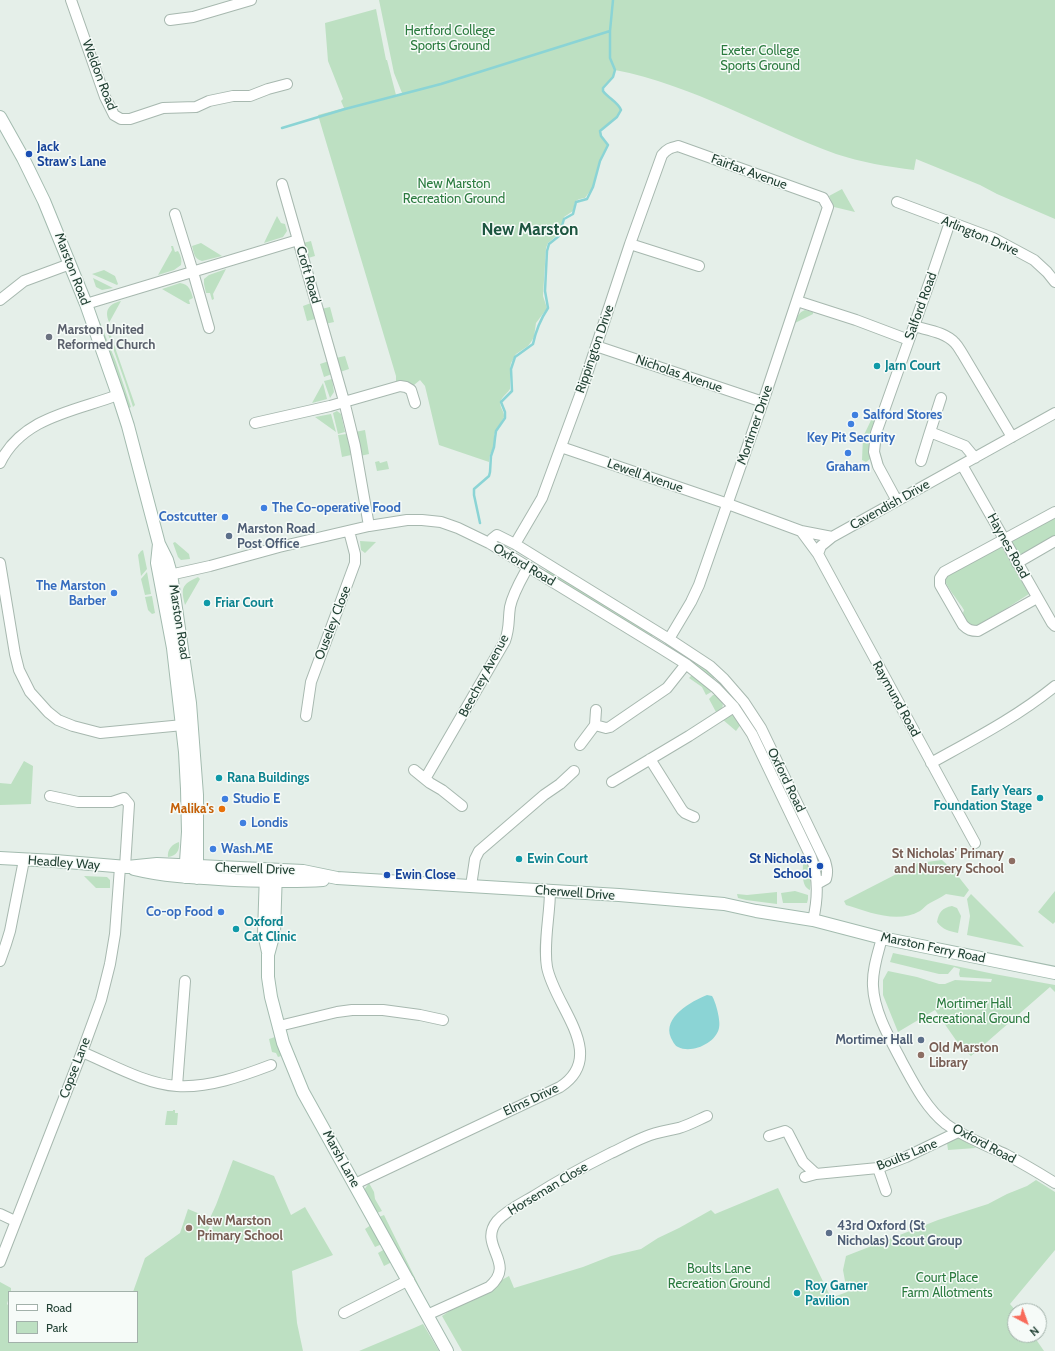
<!DOCTYPE html>
<html>
<head>
<meta charset="utf-8">
<style>
  body { margin:0 }
  #map { position:relative; width:1055px; height:1351px; overflow:hidden; background:#e5efe9; font-family:Cabin,sans-serif }
  canvas { display:block }
  .legend { position:absolute; left:8px; top:1291px; width:130px; height:52px; box-sizing:border-box; background:#f6fbf8; border:1px solid #a2b1aa; margin:0; padding:5px 7px; list-style:none; font-size:12px; color:#234235 }
  .legend li { display:flex; align-items:center; gap:8px; height:20px }
  .legend b { width:20px; border:1px solid #a2b1aa }
  .north { position:absolute; left:1007px; top:1303px; width:40px; height:40px; box-sizing:border-box; background:#f6fbf8; border:1px solid #a2b1aa; border-radius:50%; rotate:139deg; font-size:11px; font-weight:700; line-height:16px; text-align:center; color:#234235 }
  .north::after { content:''; display:block; margin:auto; width:14px; height:18px; background:#f86b5a; clip-path:polygon(50% 0,100% 100%,50% 72%,0 100%) }
</style>
</head>
<body>
<div id="map">
<canvas width="1055" height="1351"></canvas>
<ul class="legend">
<li><b style="height:5px;background:#fff"></b>Road</li>
<li><b style="height:11px;background:#bde0c2"></b>Park</li>
</ul>
<div class="north">N</div>
</div>
<script>
const context = document.querySelector('canvas').getContext('2d');
context.lineJoin = 'round';
function fillPath(path, color) { context.fillStyle = color; context.fill(path, 'evenodd'); }
function strokePath(path, color, width, dash) { context.strokeStyle = color; context.lineWidth = width; context.lineCap = dash ? 'butt' : 'round'; context.setLineDash(dash || []); context.stroke(path); }
function drawText(font, color, halo, rows, align = 'center') {
  context.font = font + ' Cabin,sans-serif'; context.lineWidth = 3; context.setLineDash([]); context.textBaseline = 'middle'; context.strokeStyle = halo; context.fillStyle = color; for (const [text, x, y, turn = 0] of rows) {
    context.save(); context.translate(x, y); context.rotate((+turn || 0) * Math.PI / 180); context.textAlign = isNaN(turn) ? turn : align; if (halo) context.strokeText(text, 0, 0); context.fillText(text, 0, 0); context.restore();
  }
}
fillPath(new Path2D(`
  M379 0H1055V219L997 194 980 185 916 159 914 170C889 167 860 162 836 154 762 127 693 85 615 70L613 77 603 88V91C608 98 618 102 621 110L617 117 600 131 601 136 608 145 602 155 593 187 585 198C573 200 576 201 573 211L564 217 559 234 548 243 546 248 543 296 547 308 545 311 536 323 534 337 531 342 528 346 516 354 511 363 510 368V389C506 395 498 399 501 407 502 410 504 412 504 417L494 435V446L490 455 489 462 439 445 425 386 420 380 414 385H396V376L318 115 344 108 341 101 343 99 328 61 325 23 376 9 386 60H387L396 95 402 93 394 73Z
  M842 189 855 212 834 207 829 196Z
  M277 216 281 223 285 224 287 231 283 237 264 243Z
  M311 241 315 256 308 258 303 243Z
  M201 243 222 256 202 261C194 259 194 253 192 246Z
  M171 246H173L175 252 178 251C181 256 182 260 181 265L174 270 158 275 172 250Z
  M226 269 213 294 214 299 212 300 210 293H206L204 284V279L209 275Z
  M104 270 115 276 118 284 117 285 92 274Z
  M93 278 113 288 102 290 96 287Z
  M180 283C189 284 191 291 193 298L189 300 190 304H188L162 289Z
  M121 301 110 321 109 322C104 310 109 304 121 301Z
  M311 303 315 319 307 321 303 306Z
  M330 307 334 322 325 324 321 309Z
  M805 310 813 312V314L795 323C797 317 799 312 805 310Z
  M99 320 116 362 131 407 129 408 121 385 98 321Z
  M110 333 135 405 133 407 125 382 108 334Z
  M345 356 349 369 340 372 336 358Z
  M329 361 332 374 324 377 320 364Z
  M332 379 334 392 330 398 324 381Z
  M323 383 327 399 312 403Z
  M337 411 341 414 345 432 338 434 333 413Z
  M331 414 336 432 315 417Z
  M875 414 877 415 870 459 866 462 862 460 863 437 873 416Z
  M365 430 369 454 360 456 355 432Z
  M347 434 351 455 342 457 338 435Z
  M379 461 380 463 387 461 389 469 377 471 375 462Z
  M1053 518 1055 519V537L1023 553 1020 554 1017 553 1012 543V540Z
  M360 541 376 542 365 553 361 550Z
  M175 542 189 554 190 559 181 560 178 557 173 543Z
  M1000 544 1029 594 1007 608 973 628 968 627 963 613 964 610C961 604 943 583 945 578 945 577 949 573 950 573Z
  M143 550 147 569 141 576 138 555 141 551Z
  M547 570 654 633 651 638 545 573Z
  M147 572 151 594 145 595 141 579Z
  M198 577 200 579 185 605C181 588 181 585 198 577Z
  M152 596 155 613 152 614 148 610 145 597Z
  M665 640 704 665 715 676V678L712 679 667 648 668 646 663 642Z
  M693 674 713 691 706 695 702 687 689 678Z
  M725 688H728L755 724 822 862V867L820 863 818 864C809 840 797 817 786 794 769 758 754 718 725 691Z
  M713 695H717C723 701 726 706 718 713L716 712 709 699Z
  M732 715 737 718 741 724 736 731 722 719Z
  M24 761 33 766 31 804 0 805V783L11 784Z
  M179 842C180 851 176 856 168 857 167 850 172 844 179 842Z
  M808 860 811 876 810 890C801 886 803 873 803 863L804 861Z
  M942 860 954 871 969 890 964 897 946 894C940 898 935 900 930 903 926 905 923 909 920 911 897 924 869 912 846 905L844 901 918 863Z
  M84 876 107 877 110 880V888H96Z
  M795 891 808 895V899L807 903H783L781 893Z
  M1055 891V922L1053 924 1038 912Z
  M777 892V904L746 900 738 898 737 894 747 895Z
  M971 894 1024 947 967 935 970 916 967 899Z
  M952 906 957 908 961 916 958 933C949 931 943 930 937 922 939 912 942 908 952 906Z
  M893 953 994 974 1055 985V992L1050 987 971 1056 960 1046 935 1010 898 1032 883 995V980L888 971 917 977 939 984H945L955 980 991 982 992 979 960 977 959 974 960 969 954 967 948 974H939L890 962Z
  M275 1037 281 1056 278 1057 276 1053 272 1052 269 1039Z
  M173 1110H175V1113H178L177 1125H165L167 1111H173Z
  M959 1138 976 1148 948 1150 947 1143Z
  M233 1160 274 1176 291 1215 305 1207 333 1255 292 1271 297 1323 303 1351H0V1282L11 1288V1292H9V1297L7 1304 9 1306V1342H137V1292H133L145 1258 180 1233 188 1209 207 1217 210 1226 206 1237 203 1236 202 1238 208 1241 213 1226 210 1218 216 1205Z
  M1036 1180 1055 1192V1250L1010 1304 1016 1311H1015V1335H1033L1044 1351H462L442 1316 448 1312 447 1310 509 1276 514 1288 583 1267 611 1256 641 1249 658 1238 679 1228 711 1210 715 1214 778 1188 831 1298 847 1292 843 1270 846 1256 938 1220 988 1204 1007 1194 1027 1186Z
  M369 1183 374 1192 375 1199 382 1211 377 1213 364 1190Z
  M384 1215 423 1294 421 1295 379 1217Z
  M371 1225 382 1244 375 1247 365 1229Z
  M385 1249 392 1262 384 1266 378 1253Z
  M423 1324 439 1351H359L414 1328Z`), '#bde0c2');
fillPath(new Path2D(`
  M707 995 712 996C716 1002 721 1022 719 1028 716 1043 692 1054 678 1047 674 1045 673 1041 671 1038 662 1017 692 1001 707 995Z`), '#8bd4d5');
strokePath(new Path2D(`
  M282 128 345 109 441 84 610 31
  M480 523 474 495V489L489 476 490 472 491 456 494 447 495 438 496 431 505 418V412L501 402 512 391 511 369 515 357 533 344C536 330 540 320 548 308L545 291 547 251 549 244 559 236 564 219 573 214 576 202 587 199 593 187 600 161 608 145 601 136 600 131 617 117 621 110C618 102 608 98 603 91V88L613 77 615 70 610 58V31L613 0`), '#8bd4d5', 2.5);
const minor = new Path2D(`
  M71 0 105 97 114 115 121 119H130L163 108 196 107 209 101 233 96H250L268 89 287 84
  M170 20 193 17 251 0
  M282 184 344 401 355 446 369 526
  M897 202 993 238 1034 260 1047 272 1055 282
  M175 214 193 272 209 328
  M630 244 699 266
  M0 300 24 281 70 264
  M797 301 856 320 909 340
  M86 304 298 240
  M914 326C927 330 945 332 955 343 958 346 960 350 962 353L1012 437
  M596 346 763 402
  M941 398 930 432 965 446 975 458
  M255 423 330 406 400 386 406 387 411 390 415 403
  M561 447 728 504 801 531 818 554 975 843
  M921 461 930 432
  M0 463C22 417 75 411 118 395
  M962 465 1052 623 1055 626
  M897 501 878 466 874 452 876 433 931 278 950 222
  M801 531 832 537 1055 413
  M489 543 492 539 497 535 515 544 669 639 710 666 724 679 744 702 761 728 825 861C827 868 828 872 826 879L817 884
  M515 544 542 498 580 395 630 244 662 155C667 149 670 148 678 146L823 198 828 207 763 402 699 585 691 602 669 639
  M818 554 821 546 832 537
  M0 563 15 654 19 670 30 692 48 712 58 720 73 726 100 733 183 725
  M1017 563 1055 541
  M165 576 210 566 279 547 369 526 407 520H422L441 522 458 528 489 543 662 649 686 664 716 688 734 707 752 734 811 857C819 878 818 899 813 920
  M1037 598 978 631C971 631 968 630 963 625L940 585V578L944 572 1055 512
  M306 716 311 682 355 563V554L349 531
  M595 725 606 728 610 727 667 688 686 664
  M580 745 595 725 596 710
  M650 759 682 810 685 813 694 817
  M931 763C974 739 1017 717 1055 686
  M414 770 430 783 442 790 462 806
  M425 779 505 641C510 627 508 620 510 607 513 593 521 580 528 567
  M612 782 689 736 734 707
  M50 796 78 802H112L124 798 129 804 125 867
  M471 886 475 859 479 851 544 795 560 784 574 771
  M882 938C878 953 872 970 873 986 874 1012 890 1039 902 1062 914 1084 926 1108 946 1124 964 1137 985 1145 1005 1154 1022 1163 1039 1173 1055 1183
  M0 961 6 944 10 931 24 860
  M279 1026 337 1012 352 1010H383L420 1015 443 1020
  M82 1052C111 1064 145 1084 177 1086 209 1088 242 1076 271 1065
  M177 1086 185 981
  M769 1136 785 1131 788 1133 803 1162 816 1174
  M878 1168 886 1191
  M805 1177 816 1174 878 1168 906 1157 958 1132
  M355 1184 560 1087C609 1055 554 1006 547 967 543 944 550 915 550 891
  M0 1214 15 1221
  M0 1262 82 1052 101 1000 110 964 115 934 120 867
  M344 1313 409 1280
  M427 1315 489 1287C518 1263 477 1246 497 1221 507 1210 522 1203 534 1196 559 1180 585 1166 611 1153 624 1147 636 1140 650 1135 659 1132 669 1130 679 1128 689 1125 698 1120 707 1116`);
const secondary = new Path2D(`
  M0 117 23 158 44 201 86 304 118 395 128 426 159 544 167 560 171 574 190 703 197 795V878
  M159 544 157 563 173 648 185 752 187 789 188 832 185 877
  M0 858 55 861 127 867 157 864 303 871 337 878 619 895 724 904 756 911 813 920 882 938 1055 973
  M134 869C167 877 201 878 235 880 264 881 294 882 323 880
  M276 870 274 933 268 955V977L271 997 283 1043 303 1092 447 1351
  M266 873 264 934 268 952`);
strokePath(minor, '#a7b8af', 12);
strokePath(secondary, '#a3bbaf', 14);
strokePath(minor, '#fff', 10);
strokePath(secondary, '#fff', 12);
for (const [x, y, r, color] of [
  [29,154,4,"#1a4fb4"],
  [49,337,4,"#6b7280"],
  [877,366,4,"#0f9aa8"],
  [855,415,4,"#3f7fe0"],
  [851,424,4,"#3f7fe0"],
  [848,453,4,"#3f7fe0"],
  [264,508,4,"#3f7fe0"],
  [225,517,4,"#3f7fe0"],
  [229,536,4,"#5c6f8a"],
  [114,593,4,"#3f7fe0"],
  [207,603,4,"#0f9aa8"],
  [219,778,4,"#0f9aa8"],
  [1040,798,4,"#0f9aa8"],
  [225,799,4,"#3f7fe0"],
  [222,809,4,"#e8710a"],
  [243,823,4,"#3f7fe0"],
  [213,849,4,"#3f7fe0"],
  [519,859,4,"#0f9aa8"],
  [1012,861,4,"#8d6e63"],
  [820,866,4,"#1a4fb4"],
  [387,875,4,"#1a4fb4"],
  [221,912,4,"#3f7fe0"],
  [236,929,4,"#0f9aa8"],
  [921,1040,4,"#5c6f8a"],
  [921,1055,4,"#8d6e63"],
  [189,1228,4,"#8d6e63"],
  [829,1233,4,"#5c6f8a"],
  [797,1293,4,"#0f9aa8"]
]) { const dot = new Path2D(); dot.arc(x, y, r, 0, 2 * Math.PI); context.fillStyle = color; context.fill(dot); strokePath(dot, '#f6fbf8', 1.5); }
drawText('13px', '#2b7b3f', '#f6fbf8', [
  ["Hertford College",450,31],
  ["Sports Ground",450,46],
  ["Exeter College",760,51],
  ["Sports Ground",760,66],
  ["New Marston",454,184],
  ["Recreation Ground",454,199],
  ["Mortimer Hall",974,1004],
  ["Recreational Ground",974,1019],
  ["Boults Lane",719,1269],
  ["Recreation Ground",719,1284],
  ["Court Place",947,1278],
  ["Farm Allotments",947,1293]
]);
drawText('13px', '#234235', '#f6fbf8', [
  ["Weldon Road",99,75,69],
  ["Fairfax Avenue",749,172,20],
  ["Arlington Drive",980,236,23],
  ["Marston Road",72,269,69],
  ["Croft Road",308,275,74],
  ["Salford Road",921,306,-70],
  ["Rippington Drive",595,349,-71],
  ["Nicholas Avenue",679,374,19],
  ["Mortimer Drive",755,425,-71],
  ["Lewell Avenue",645,476,19],
  ["Cavendish Drive",890,505,-29],
  ["Haynes Road",1008,546,61],
  ["Oxford Road",524,565,31],
  ["Marston Road",179,622,81],
  ["Ouseley Close",333,623,-69],
  ["Beechey Avenue",484,676,-62],
  ["Raymund Road",896,699,61],
  ["Oxford Road",786,780,64],
  ["Headley Way",64,863,4],
  ["Cherwell Drive",255,869,2],
  ["Cherwell Drive",575,893,4],
  ["Marston Ferry Road",933,948,12],
  ["Copse Lane",75,1068,-69],
  ["Elms Drive",531,1100,-25],
  ["Oxford Road",984,1144,28],
  ["Boults Lane",907,1155,-22],
  ["Marsh Lane",341,1159,61],
  ["Horseman Close",548,1189,-31]
]);
drawText('bold 13px', '#164399', '#f6fbf8', [
  ["Jack",37,147],
  ["Straw's Lane",37,162],
  ["St Nicholas",812,859,"right"],
  ["School",812,874,"right"],
  ["Ewin Close",395,875]
], 'left');
drawText('bold 13px', '#5b616d', '#f6fbf8', [
  ["Marston United",57,330],
  ["Reformed Church",57,345]
], 'left');
drawText('bold 13px', '#0d838f', '#f6fbf8', [
  ["Jarn Court",885,366],
  ["Friar Court",215,603],
  ["Rana Buildings",227,778],
  ["Early Years",1032,791,"right"],
  ["Foundation Stage",1032,806,"right"],
  ["Ewin Court",527,859],
  ["Oxford",244,922],
  ["Cat Clinic",244,937],
  ["Roy Garner",805,1286],
  ["Pavilion",805,1301]
], 'left');
drawText('bold 13px', '#366cbe', '#f6fbf8', [
  ["Salford Stores",863,415],
  ["Key Pit Security",851,438,"center"],
  ["Graham",848,467,"center"],
  ["The Co-operative Food",272,508],
  ["Costcutter",217,517,"right"],
  ["The Marston",106,586,"right"],
  ["Barber",106,601,"right"],
  ["Studio E",233,799],
  ["Londis",251,823],
  ["Wash.ME",221,849],
  ["Co-op Food",213,912,"right"]
], 'left');
drawText('bold 13px', '#4e5e75', '#f6fbf8', [
  ["Marston Road",237,529],
  ["Post Office",237,544],
  ["Mortimer Hall",913,1040,"right"],
  ["43rd Oxford (St",837,1226],
  ["Nicholas) Scout Group",837,1241]
], 'left');
drawText('bold 13px', '#c56008', '#f6fbf8', [
  ["Malika's",214,809]
], 'right');
drawText('bold 13px', '#785e54', '#f6fbf8', [
  ["St Nicholas' Primary",1004,854,"right"],
  ["and Nursery School",1004,869,"right"],
  ["Old Marston",929,1048],
  ["Library",929,1063],
  ["New Marston",197,1221],
  ["Primary School",197,1236]
], 'left');
drawText('bold 17px', '#1d5540', '#f6fbf8', [
  ["New Marston",530,230]
]);
</script>
</body>
</html>
